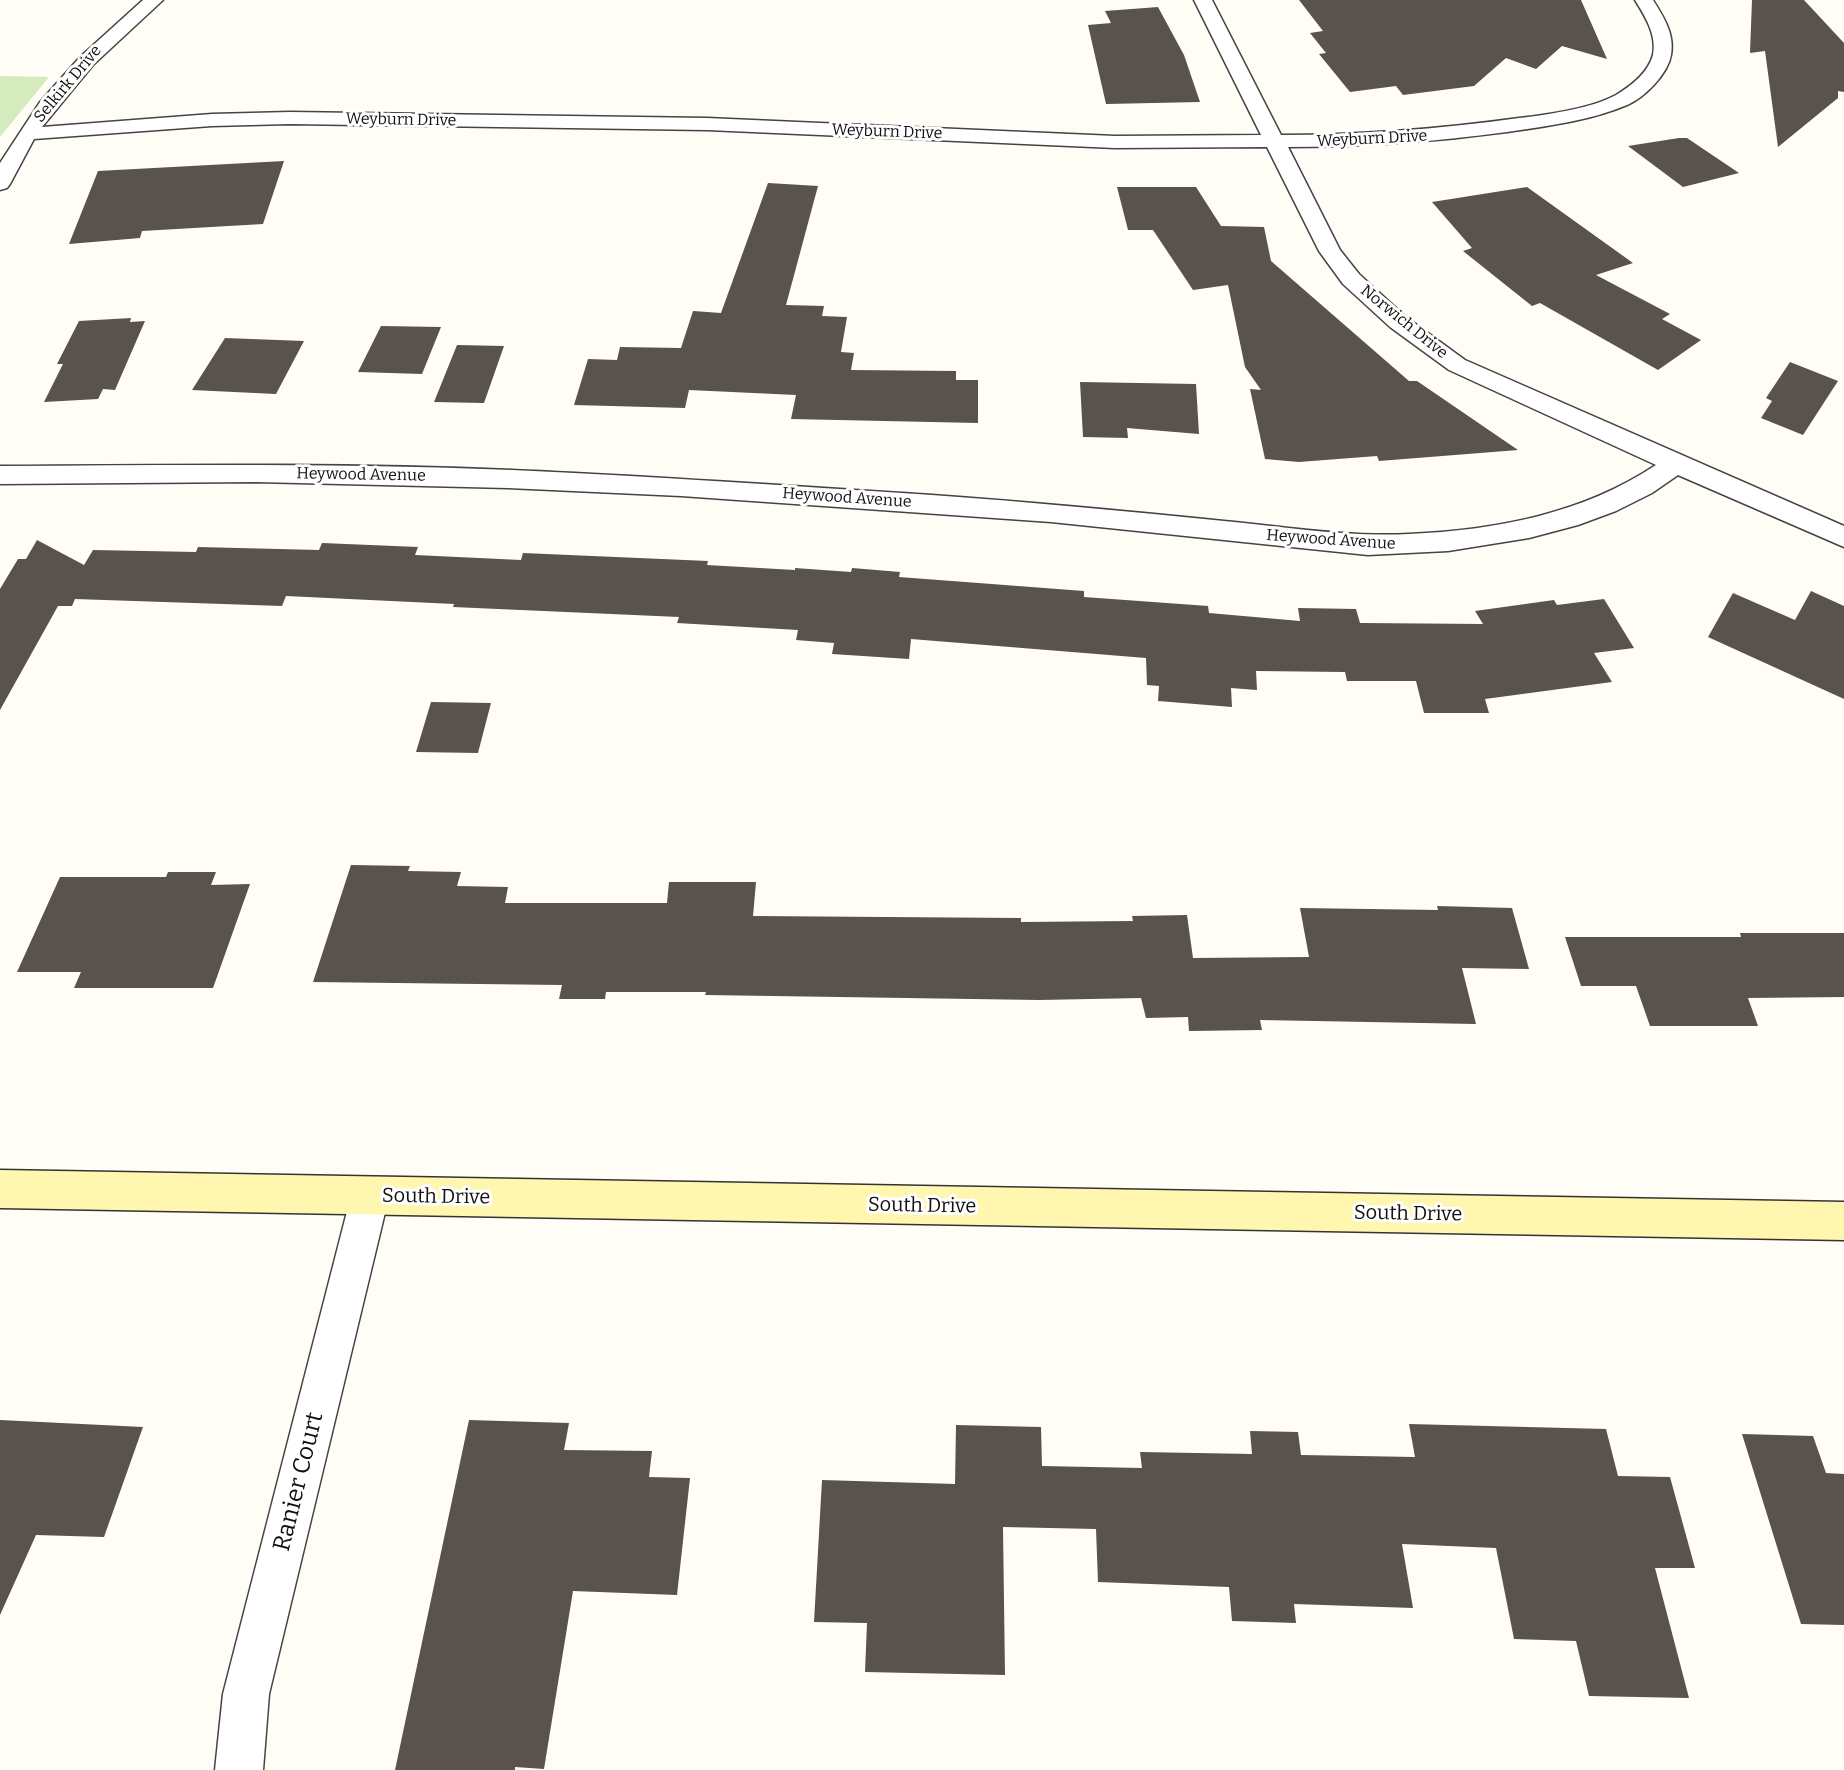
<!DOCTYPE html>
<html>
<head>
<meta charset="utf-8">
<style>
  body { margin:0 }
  canvas { display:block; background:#fffdf5 }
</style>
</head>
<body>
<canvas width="1844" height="1770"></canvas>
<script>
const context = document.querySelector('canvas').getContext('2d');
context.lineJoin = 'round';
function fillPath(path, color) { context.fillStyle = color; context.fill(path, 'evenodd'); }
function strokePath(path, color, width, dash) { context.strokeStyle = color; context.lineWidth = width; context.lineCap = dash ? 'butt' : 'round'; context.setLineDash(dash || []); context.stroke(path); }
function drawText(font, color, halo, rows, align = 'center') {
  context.font = font + ' Bitter,serif'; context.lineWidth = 6; context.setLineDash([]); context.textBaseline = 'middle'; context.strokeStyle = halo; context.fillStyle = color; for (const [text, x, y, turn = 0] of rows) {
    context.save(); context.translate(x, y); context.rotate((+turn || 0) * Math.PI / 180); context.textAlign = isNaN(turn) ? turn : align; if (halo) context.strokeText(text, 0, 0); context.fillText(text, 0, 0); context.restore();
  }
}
fillPath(new Path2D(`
  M0 76 49 77 0 137Z`), '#d5ebbd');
fillPath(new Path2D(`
  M1299 0H1581L1607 59 1562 46 1536 69 1506 58 1474 86 1403 95 1396 86 1350 92 1319 54 1326 53 1310 33 1323 31Z
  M1752 0H1804L1844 43V92L1838 91V98L1778 147 1765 51 1750 53Z
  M1158 7 1184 55 1200 102 1106 104 1088 25 1111 23 1105 11Z
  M1679 138H1687L1739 173 1683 187 1628 146Z
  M284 161 263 224 142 231 140 238 69 244 98 171Z
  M768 183 818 186 786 305 824 306 822 316 847 317 841 352 854 353 851 370 956 371V380H978V423L791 419 796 395 689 390 685 408 574 405 588 359 617 360 620 347 681 348 693 311 721 313Z
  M1117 187H1196L1221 226 1264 227 1271 261 1409 381H1417L1518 450 1379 461 1377 456 1299 462 1265 459 1250 389 1261 390 1245 367 1228 285 1193 290 1153 230H1128Z
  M1527 187 1633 263 1596 275 1670 314 1662 319 1701 340 1658 370 1540 303 1532 306 1463 251 1472 248 1432 202Z
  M131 318 130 322 145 321 115 390 103 389 98 399 44 402 63 364H57L79 321Z
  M381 326 441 327 422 374 358 372Z
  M225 338 304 341 276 394 192 390Z
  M457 345 504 346 484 403 434 402Z
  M1790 362 1838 381 1803 435 1761 418 1772 401 1766 398Z
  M1080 382 1196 384 1199 434 1127 428 1128 438 1083 437Z
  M37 540 84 565 93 550 196 552 198 547 319 550 322 543 418 547 415 555 521 560 523 553 708 561 707 565 795 570V568L851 572 852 568 900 572 899 577 1084 591V597L1208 606 1209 613 1300 621 1298 608 1356 609 1360 623 1483 624 1475 611 1554 600 1557 605 1604 599 1634 648 1594 653 1612 682 1485 699 1489 713H1424L1416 681H1347L1345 672 1256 671 1257 690 1231 688 1232 707 1158 701 1159 686 1147 685 1146 658 911 639 909 659 832 654 834 643 796 640 798 630 677 623 679 617 453 607 454 604 286 596 282 606 75 599 72 606H58L0 710V589L18 559H26Z
  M1811 591 1844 606V699L1708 637 1733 593 1795 620Z
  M431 702 491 703 478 753 416 752Z
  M351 865 410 866 408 871 461 872 457 886 508 887 505 903H667L669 882H756L753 916 1021 918V922L1133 921 1132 916 1187 915 1193 958 1309 957 1300 908 1438 910 1437 906 1512 908 1529 969 1462 968 1476 1024 1260 1020 1262 1030 1189 1031 1188 1017 1146 1018 1141 998 1039 1000 705 995 706 992H606L605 999H559L562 985 313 982Z
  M168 872H216L211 885 250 884 213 988H74L81 972H17L60 877H166Z
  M1740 933H1844V997L1748 998 1758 1026H1650L1636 986H1581L1565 937H1741Z
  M0 1420 143 1427 104 1537 36 1535 0 1615Z
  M469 1420 569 1423 564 1450 652 1451 649 1477 690 1478 677 1595 573 1591 544 1769 515 1767V1770H395Z
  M1409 1424 1606 1429 1618 1476 1670 1477 1695 1568H1655L1689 1698 1589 1696 1576 1641 1514 1639 1496 1548 1402 1544 1413 1608 1294 1604 1296 1623 1232 1621 1229 1587 1098 1582 1096 1529 1003 1527 1005 1675 865 1672 867 1623 814 1622 822 1480 955 1484 956 1425 1041 1427 1042 1466 1142 1468 1140 1452 1252 1454 1250 1431 1298 1432 1301 1455 1415 1457Z
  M1742 1434 1813 1436 1826 1473 1844 1474V1625L1801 1624Z`), '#5a524d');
const street = new Path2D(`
  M143 0H163L93 65 42 127 212 114 290 112 707 118 1115 136 1261 135 1194 0H1212L1281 135C1362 135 1439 129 1519 118 1546 115 1593 108 1616 95 1631 86 1648 73 1653 55 1657 35 1645 16 1635 0H1653C1663 16 1675 34 1671 55 1668 74 1644 98 1627 105 1589 121 1547 126 1507 132 1434 142 1362 147 1288 147L1340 250 1359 274 1406 317 1465 360 1844 526V547L1678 475 1652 493 1616 511 1578 525 1529 538 1448 551 1368 555 1051 522 681 496 508 488 256 482 0 484V466C171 465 342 463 512 470 652 476 792 486 932 495 1029 502 1127 511 1224 521 1285 527 1347 537 1409 534 1496 530 1582 514 1656 465L1449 370 1390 327 1343 284 1319 251 1267 147 1115 148 707 130 290 124 212 126 34 139 10 184 7 188 0 190V163L40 102 80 57Z
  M370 1177 384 1182 389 1196 269 1694 263 1770H215L223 1694 351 1196 356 1182Z`);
const secondary = new Path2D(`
  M0 1170 1844 1202V1240L0 1208Z`);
strokePath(street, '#444', 3);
strokePath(secondary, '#333', 3);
fillPath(street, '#fff');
fillPath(secondary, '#fff6b0');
drawText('16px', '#111', '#fff', [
  ["Selkirk Drive",68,84,-50],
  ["Weyburn Drive",401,120,1],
  ["Weyburn Drive",887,132,2],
  ["Weyburn Drive",1372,139,-3],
  ["Norwich Drive",1404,322,39],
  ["Heywood Avenue",361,475,1],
  ["Heywood Avenue",847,498,4],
  ["Heywood Avenue",1331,540,4]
]);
drawText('20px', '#111', '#fff', [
  ["South Drive",436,1197,1],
  ["South Drive",922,1206,1],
  ["South Drive",1408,1214,1]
]);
drawText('24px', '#111', '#fff', [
  ["Ranier Court",299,1482,-76]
]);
</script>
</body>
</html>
